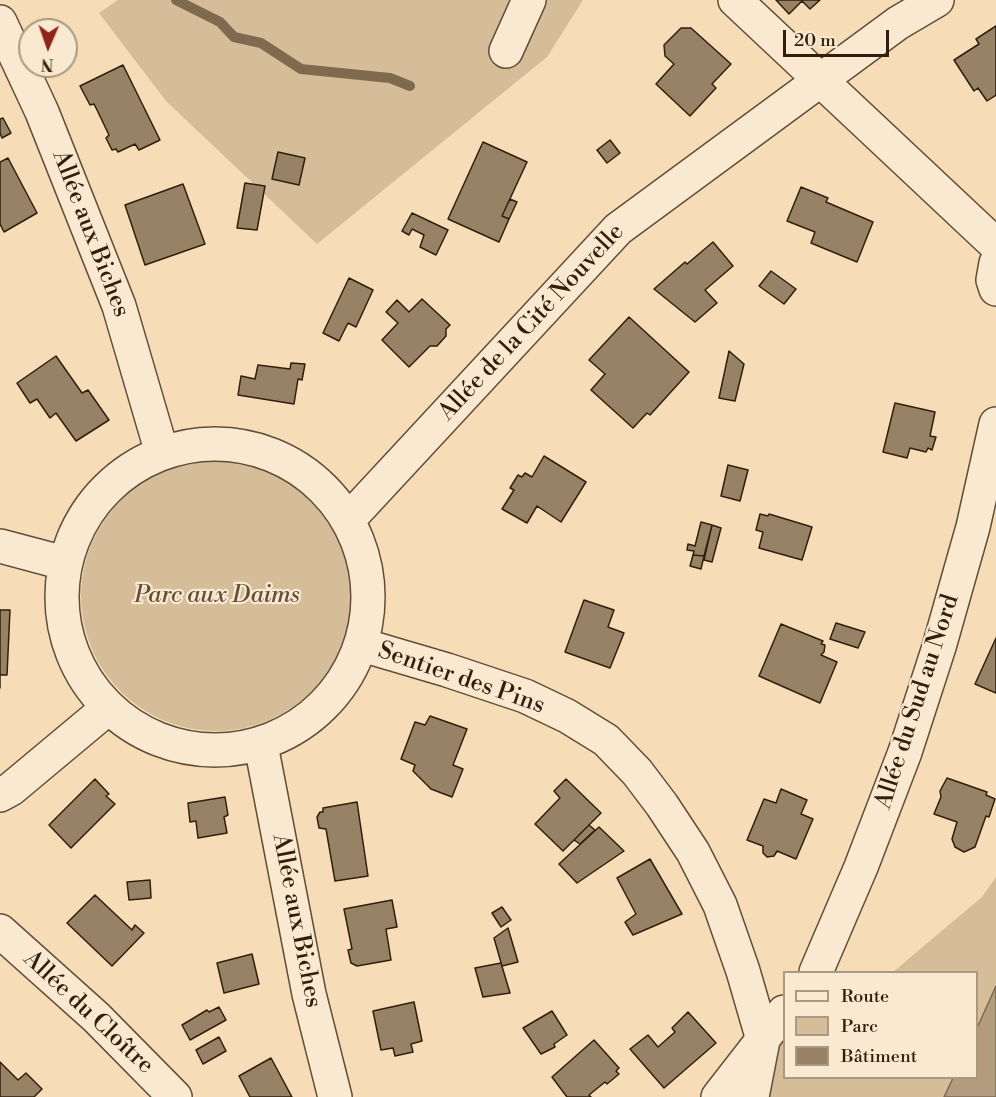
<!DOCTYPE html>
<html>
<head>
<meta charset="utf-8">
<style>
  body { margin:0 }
  #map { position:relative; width:996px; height:1097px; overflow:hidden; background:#f6ddb7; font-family:"Libre Bodoni",serif }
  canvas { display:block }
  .legend { position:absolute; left:783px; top:971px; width:195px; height:108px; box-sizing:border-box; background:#f9e9d0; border:2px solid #a99882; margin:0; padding:8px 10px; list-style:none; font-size:18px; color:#311f0d }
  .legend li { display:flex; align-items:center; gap:12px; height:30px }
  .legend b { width:30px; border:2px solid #a99882 }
  .north { position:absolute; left:18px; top:18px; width:60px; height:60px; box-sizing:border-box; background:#f9e9d0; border:2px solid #a99882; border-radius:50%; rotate:182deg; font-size:16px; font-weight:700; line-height:24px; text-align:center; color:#311f0d }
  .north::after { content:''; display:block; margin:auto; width:21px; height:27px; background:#8f2418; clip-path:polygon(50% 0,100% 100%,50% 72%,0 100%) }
  .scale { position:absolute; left:783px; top:30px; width:106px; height:27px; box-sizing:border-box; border:3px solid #311f0d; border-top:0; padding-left:8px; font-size:18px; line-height:21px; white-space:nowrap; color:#311f0d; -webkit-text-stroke:4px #f9e9d0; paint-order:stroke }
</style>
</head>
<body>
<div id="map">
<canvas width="996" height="1097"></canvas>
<ul class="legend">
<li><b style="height:8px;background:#f9e9d0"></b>Route</li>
<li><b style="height:16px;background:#d5bd9a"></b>Parc</li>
<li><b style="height:16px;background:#978265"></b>Bâtiment</li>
</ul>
<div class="north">N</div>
<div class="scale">20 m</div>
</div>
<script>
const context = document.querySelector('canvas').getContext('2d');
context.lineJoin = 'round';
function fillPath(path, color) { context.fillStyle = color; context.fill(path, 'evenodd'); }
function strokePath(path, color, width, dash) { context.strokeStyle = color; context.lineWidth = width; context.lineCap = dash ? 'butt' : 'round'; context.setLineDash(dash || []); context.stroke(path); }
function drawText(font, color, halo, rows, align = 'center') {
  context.font = font + ' "Libre Bodoni",serif'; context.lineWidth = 4.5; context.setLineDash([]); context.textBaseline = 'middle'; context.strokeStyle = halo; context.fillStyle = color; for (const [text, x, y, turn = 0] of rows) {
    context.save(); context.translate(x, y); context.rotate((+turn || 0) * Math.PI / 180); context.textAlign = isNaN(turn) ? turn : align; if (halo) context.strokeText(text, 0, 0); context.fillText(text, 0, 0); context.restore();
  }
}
fillPath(new Path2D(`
  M118 0H583L547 57 317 244 166 101 99 13Z
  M81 596a135 135 0 1 1 270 0a135 135 0 1 1-270 0Z
  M996 877V1097H752L784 1033V1078H976V972H893L982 897Z`), '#d5bd9a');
const water = new Path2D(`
  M996 986V1097H944L953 1078H976L977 1028Z`);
fillPath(water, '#b39c7d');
strokePath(water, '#7f6a50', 1.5);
strokePath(new Path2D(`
  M176 0 220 22 234 37 261 43 301 69 390 78 410 86`), '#7f6a50', 10);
const building = new Path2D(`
  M776 0H820L810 9 802 1 789 14Z
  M996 26V95L987 101 978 88 974 91 954 60 979 44 976 39Z
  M681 28H691L731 64 712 84 716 88 690 116 656 84 674 64 665 56 664 45Z
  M123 65 160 140 139 150 135 144 118 152 116 149 112 150 106 138 109 135 97 110 94 104 90 105 80 86Z
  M3 118 11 133 2 138 0 133V119Z
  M610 140 620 153 607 163 597 150Z
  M483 142 527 162 502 216 509 219 499 242 448 219Z
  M278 152 305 158 299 185 272 179Z
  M8 158 37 213 4 232 0 224V162Z
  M245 183 265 186 257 230 237 228Z
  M183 184 205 244 145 265 125 205Z
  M801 187 828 198 826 202 873 222 857 262 811 243 815 232 787 221Z
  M510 199 517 202 509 219 502 216Z
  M412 213 448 230 436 255 420 247 424 235 412 229 409 235 402 231Z
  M713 242 733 266 705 290 717 303 695 322 654 289 685 262 687 264Z
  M771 271 796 289 784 304 759 286Z
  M349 278 373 290 356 327 348 323 339 341 323 333Z
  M422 299 450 325 446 329V336L437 346H430L409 367 382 340 398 323 386 312 397 300 409 312Z
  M629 317 689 372 650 415 647 413 633 428 591 390 605 374 589 360Z
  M729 351 744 364 735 401 719 398Z
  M56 356 82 393 88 390 109 420 76 441 56 413 50 418 37 399 30 403 17 383Z
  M291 363 305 364 302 380 298 379 294 404 238 395 241 376 255 379 258 365 290 369Z
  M895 403 935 412 930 436 936 437 932 450 928 448 926 452 910 448 907 458 883 452Z
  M544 456 586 482 561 522 537 506 527 523 502 509 514 490 510 488 518 475 522 477 525 473 532 477Z
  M728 465 748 470 740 501 721 496Z
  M760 514 768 516 769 514 812 527 802 560 759 548 763 532 756 530Z
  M701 522 712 525 704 556 693 555 694 551 687 550 688 544 695 546Z
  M712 525 721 528 712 562 704 560Z
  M693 555 704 556 701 569 690 566Z
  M584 600 614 610 608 627 624 633 610 668 565 652Z
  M0 610H10L7 675H0V688Z
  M836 623 865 632 858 648 830 639Z
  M781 624 823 641 821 644 825 645 824 652 821 655 837 662 820 703 759 676Z
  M996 638V693L975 684Z
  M430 716 467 729 453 765 463 769 452 797 431 789 413 771 415 765 401 759 415 722 425 725Z
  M947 778 987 792 986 795 995 799 989 817 986 816 975 847 964 852 955 847 952 839 957 822 934 814 941 797 940 791Z
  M95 779 109 794 106 796 115 804 71 848 49 825Z
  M566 779 601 813 563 851 535 824 560 798 554 791Z
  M781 789 807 800 801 814 813 819 796 859 777 851 774 856 767 857 763 853V846L747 840 764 799 776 803Z
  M225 797 228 815 224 817 227 833 198 838 196 821 190 822 188 803Z
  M357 802 368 876 335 881 326 829 319 828 317 817 320 812H323V808Z
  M589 825 595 830 580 844 574 840Z
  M599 827 624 851 577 883 559 864Z
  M650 859 682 914 633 935 625 922 636 914 617 878Z
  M150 880 151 898 129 900 127 882Z
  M95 895 132 930 135 925 144 933 112 966 67 923Z
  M392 900 397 927 386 929 391 960 357 966 351 963 348 950 352 949 344 909Z
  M502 907 511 920 501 927 492 913Z
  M508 928 518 962 502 966 494 938Z
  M252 954 259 984 224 993 217 963Z
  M501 963 510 993 483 997 475 968Z
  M414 1002 422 1041 411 1044 413 1052 395 1056 393 1048 381 1050 373 1011Z
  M219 1007 226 1020 190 1040 182 1025 207 1010 209 1012Z
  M552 1011 567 1035 554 1044 555 1047 541 1054 523 1028Z
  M688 1012 716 1043 664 1088 630 1049 648 1035 658 1047 675 1032 672 1028Z
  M219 1037 226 1051 203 1064 196 1050Z
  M594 1040 619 1068 616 1071 619 1074 607 1084 605 1082 589 1095 591 1097H567L552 1077Z
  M271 1058 292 1097H250L239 1076Z
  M0 1062 18 1080 26 1073 42 1089 34 1097H0Z`);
fillPath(building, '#978265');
strokePath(building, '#311f0d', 1.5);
const minor = new Path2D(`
  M735 0 996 245
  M0 22 42 112 119 306 162 453
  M506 51 529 0
  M996 263 993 280 996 289
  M62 597a153 153 0 1 1 306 0a153 153 0 1 1-306 0Z
  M348 520 618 229 898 23 937 0
  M0 546 64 563
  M362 645 447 670 525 696 567 716 606 740 637 772 662 805 693 852 720 905 743 971 763 1040 752 1097
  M261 745 309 994 335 1097
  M0 795 11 789 108 708
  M0 931 96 1017 175 1097
  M816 972 861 867 905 752 939 647 973 527 996 424
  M718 1097 784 1012`);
strokePath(minor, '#624e38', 36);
strokePath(minor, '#f9e9d0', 33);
drawText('24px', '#311f0d', '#f9e9d0', [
  ["Allée aux Biches",90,234,69],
  ["Allée de la Cité Nouvelle",532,323,-47],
  ["Sentier des Pins",461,679,19],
  ["Allée du Sud au Nord",918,702,-72],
  ["Allée aux Biches",296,921,79],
  ["Allée du Cloître",88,1013,43]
]);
drawText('italic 24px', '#624e37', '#f9e9d0', [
  ["Parc aux Daims",217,596]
]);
</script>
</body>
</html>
